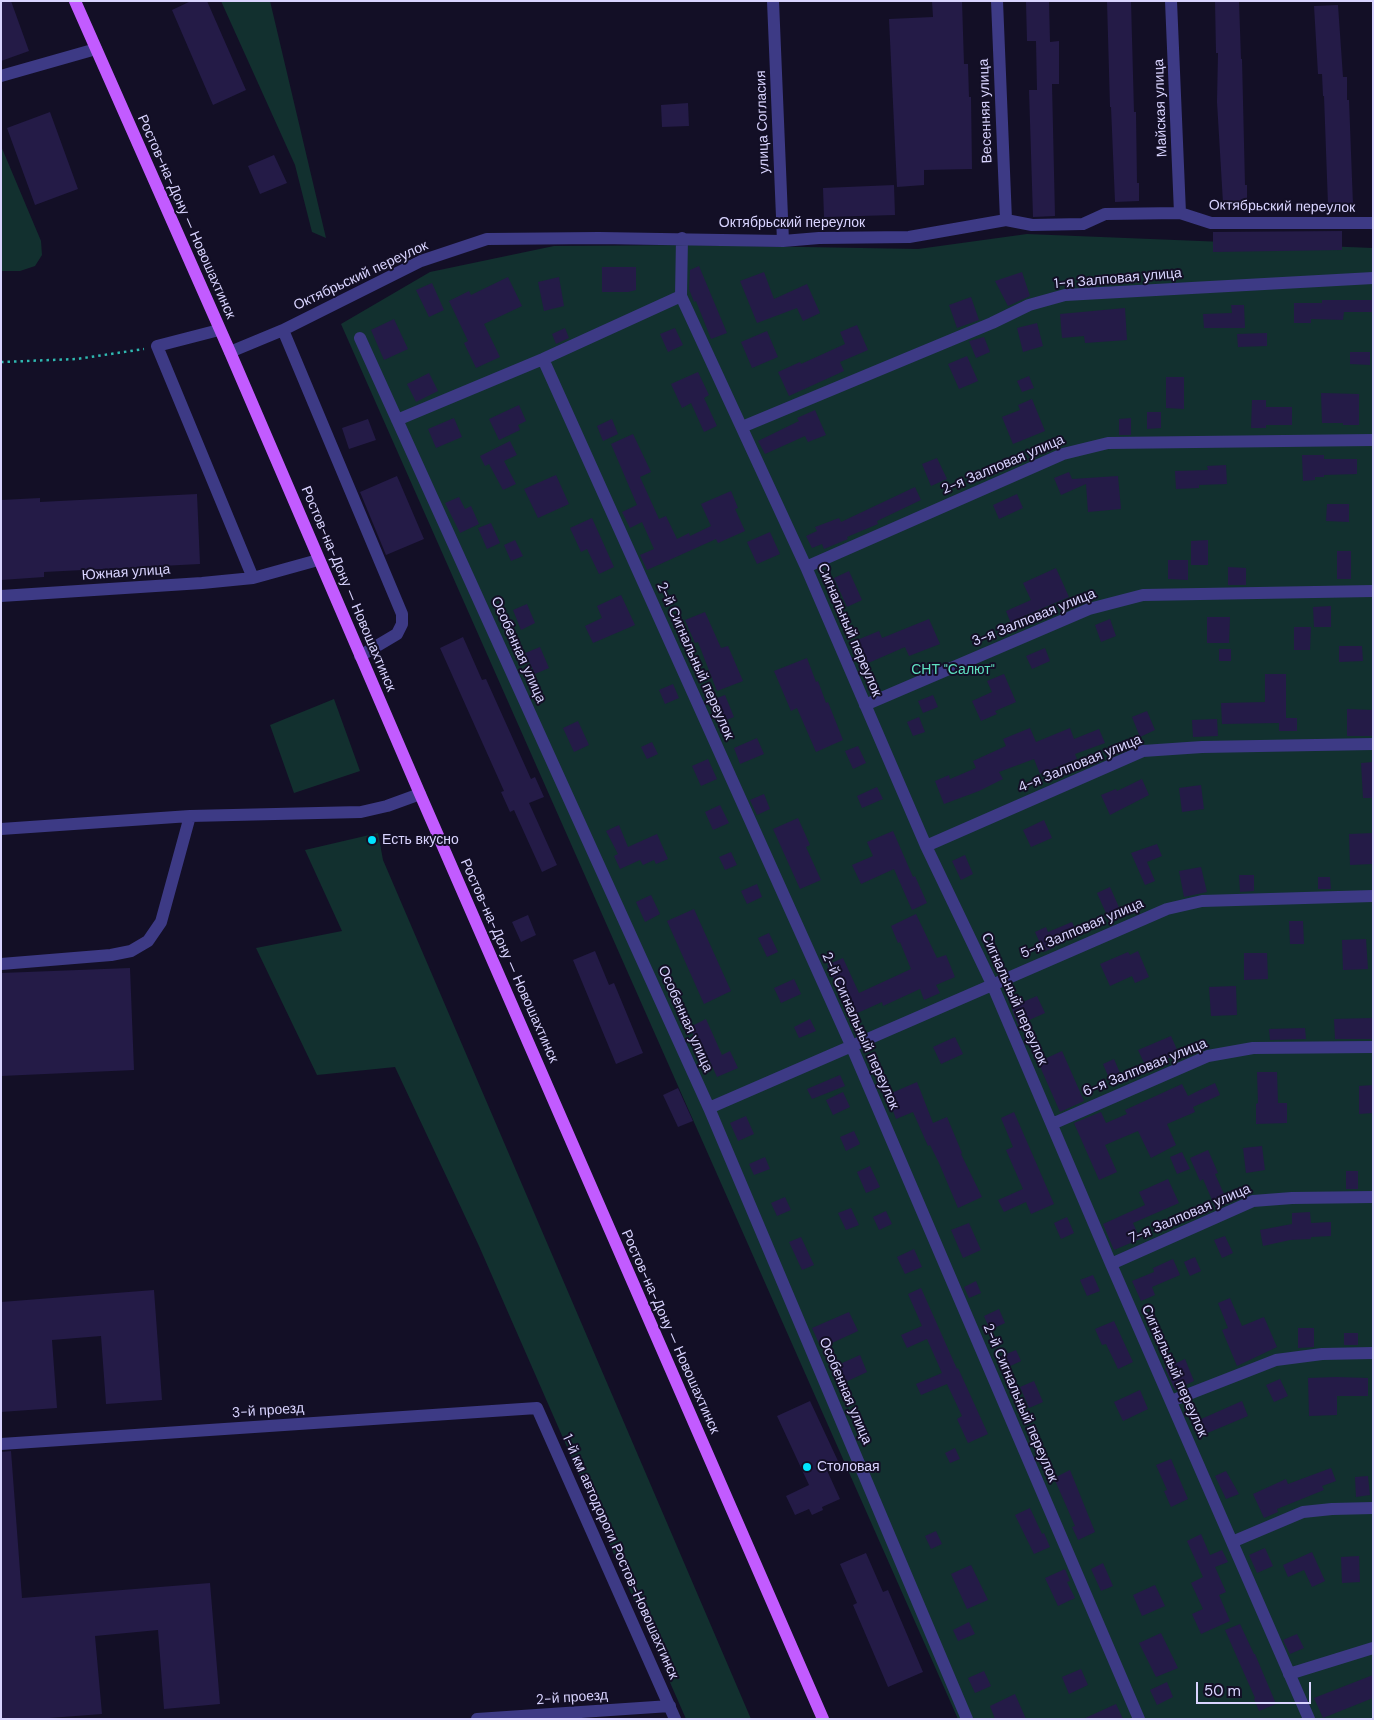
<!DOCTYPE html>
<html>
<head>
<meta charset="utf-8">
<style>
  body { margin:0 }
  #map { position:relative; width:1374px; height:1720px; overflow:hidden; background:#130f26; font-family:"DM Sans",sans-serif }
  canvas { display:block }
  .frame { position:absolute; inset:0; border:2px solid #d9d4ff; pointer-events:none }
  .scale { position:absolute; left:1196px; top:1682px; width:115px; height:22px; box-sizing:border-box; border:2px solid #d9d4ff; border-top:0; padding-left:6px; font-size:15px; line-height:18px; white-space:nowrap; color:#d9d4ff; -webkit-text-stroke:4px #130f26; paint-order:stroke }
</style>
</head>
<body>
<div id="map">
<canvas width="1374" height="1720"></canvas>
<div class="frame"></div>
<div class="scale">50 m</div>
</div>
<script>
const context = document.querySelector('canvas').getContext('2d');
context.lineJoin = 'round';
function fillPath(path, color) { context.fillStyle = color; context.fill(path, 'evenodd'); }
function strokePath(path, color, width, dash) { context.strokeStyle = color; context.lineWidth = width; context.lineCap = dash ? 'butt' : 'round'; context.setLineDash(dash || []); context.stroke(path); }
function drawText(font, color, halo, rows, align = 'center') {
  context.font = font + ' "DM Sans",sans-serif'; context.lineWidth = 4; context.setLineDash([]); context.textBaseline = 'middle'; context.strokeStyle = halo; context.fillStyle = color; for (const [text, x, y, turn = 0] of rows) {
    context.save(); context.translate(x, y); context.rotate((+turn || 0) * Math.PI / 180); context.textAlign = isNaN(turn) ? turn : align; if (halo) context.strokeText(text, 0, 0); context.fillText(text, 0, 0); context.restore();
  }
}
fillPath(new Path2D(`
  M221 1H270L326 238 312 232 295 165Z
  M1 146 41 241 42 255 35 266 20 271H1Z
  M1027 234 1373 248V1719H958L341 324 430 272 554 246 690 245 918 249Z
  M334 699 360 771 294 793 270 725Z
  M378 833 383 860 751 1719H686L479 1246 395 1067 317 1075 256 948 342 931 305 850Z`), '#12302f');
fillPath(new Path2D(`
  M1 1H11L29 51 1 61Z
  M191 1H207L246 90 213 105 172 10Z
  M932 1H962L964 64H968L969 97H971L972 169 924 170V185L897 187 889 19 933 17Z
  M1049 1 1050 42 1059 41V84H1052L1055 216 1033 217 1029 90H1037L1036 41H1027L1026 2Z
  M1107 1H1131L1134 112H1136L1137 183H1139V201L1115 202 1111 107H1110Z
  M1215 1H1239L1241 59H1242L1245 185H1247V203H1223L1217 102 1218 53H1216Z
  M1338 5 1343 77H1347V100H1349L1353 205H1328L1324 96H1323L1322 74H1318L1314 6Z
  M688 103 689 126 662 127 661 105Z
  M50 112 78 189 35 205 7 128Z
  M274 155 287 183 260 194 248 166Z
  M894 185 895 215 824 217 823 188Z
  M1342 231V250L1213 252V232Z
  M699 266 727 333 711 339 696 301 694 302 689 289 690 270Z
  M602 267H636V290L628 292H602Z
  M764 272 774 299 807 284 820 313 803 321 797 308 757 323 740 281Z
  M1022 272 1030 296 1008 306 995 281Z
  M508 277 522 306 484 324 500 357 476 368 464 343 468 341 449 301 469 291 471 295Z
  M559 277 564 306 544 311 538 282Z
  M432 283 444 310 429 317 416 290Z
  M971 297 979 320 957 328 949 305Z
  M1322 300H1373V312H1344L1343 320 1311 319V323H1294V303H1322Z
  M1231 305H1244L1245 328H1204L1203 314 1232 313Z
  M1125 308 1127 340 1085 343 1084 336 1062 338 1060 314Z
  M394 319 408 349 384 360 371 330Z
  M1037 323 1043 346 1023 352 1017 328Z
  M857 325 868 350 840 362 844 371 789 396 778 372 800 362 801 364 845 344 840 332Z
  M565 328 569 338 556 344 552 334Z
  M675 328 683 345 668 352 660 334Z
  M767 331 778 357 752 368 741 342Z
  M1267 333V346L1238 347 1237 334Z
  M984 337 990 352 976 358 969 341Z
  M1350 352H1370V365L1350 364Z
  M967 356 978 381 959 389 948 364Z
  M698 372 709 395 704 398 717 426 704 432 691 403 682 408 671 384Z
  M429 373 438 391 416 402 407 384Z
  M1029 376 1034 388 1022 392 1017 381Z
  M1166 377H1184V409L1166 408Z
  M1321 393 1359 394V425H1343V423H1322Z
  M1032 399 1045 431 1013 444 1002 417 1020 410 1018 405Z
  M1252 400H1266V407H1292V425H1266V428H1251Z
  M519 405 526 421 518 425 520 430 499 440 489 419Z
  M815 410 826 435 808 442 805 436 765 454 758 441 799 421 797 418Z
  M1147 412H1161V428L1147 429Z
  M454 418 462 437 436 448 428 429Z
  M1131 418V435H1119V419Z
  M368 419 376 440 349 449 342 428Z
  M612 419 618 434 603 441 597 426Z
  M633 434 651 472 640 477 659 519 666 516 677 539 689 533 690 536 711 526 701 504 731 491 738 508 735 509 745 531 718 543 716 539 647 570 640 555 654 549 642 522 630 528 622 512 637 505 611 444Z
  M510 441 517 455 504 461 516 484 503 490 489 464 485 466 480 456Z
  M1302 455H1324V459H1357V474L1324 475V477H1315V480L1303 481Z
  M937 458 947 479 931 486 922 464Z
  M1226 465 1227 484 1199 485V488L1176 489 1175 471 1208 470 1207 466Z
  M1069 472 1072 479 1118 476 1121 509 1088 512 1086 484 1061 495 1054 478Z
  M556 475 569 504 538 518 524 489Z
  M397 476 424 539 386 555 360 492Z
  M915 487 921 500 877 521 878 524 847 537 848 539 824 549 822 544 812 548 806 536 817 531 815 527 839 518 841 522Z
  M197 494 200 564 44 572V577L1 580V500L40 498V502Z
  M1017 494 1023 508 999 519 993 505Z
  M459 497 465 509 471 506 479 524 460 533 445 503Z
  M1327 504H1349V522L1326 521Z
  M592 518 614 567 599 574 587 549 581 552 570 528Z
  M491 523 500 543 487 549 478 528Z
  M770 532 780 554 757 564 747 542Z
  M515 540 523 556 511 561 504 545Z
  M1208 540V565H1191V541Z
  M1337 551H1351V579H1337Z
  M1168 560H1188V580L1168 579Z
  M1228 567 1246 568V585H1228Z
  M1056 568 1069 597 1024 616 1026 619 1012 626 1006 611 1031 600 1023 583Z
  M849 571 862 600 847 607 834 578Z
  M621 595 635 625 593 643 585 626 602 618 597 606Z
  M527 604 535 623 521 630 513 610Z
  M1331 606V627H1314L1313 607Z
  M705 612 721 648 728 646 743 681 717 691 698 642 695 643 685 620Z
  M1207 617H1230L1229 643H1207Z
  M929 619 940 644 909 656 905 647 866 664 857 640 879 631 882 638Z
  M1110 619 1116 636 1101 642 1095 625Z
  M1294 627H1311L1310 650H1294Z
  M463 637 482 680 486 679 531 779 535 777 544 797 529 803 557 865 542 872 514 810 510 812 501 792 504 791 440 648Z
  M1339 646H1362L1363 661 1339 662Z
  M540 647 549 668 535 674 525 653Z
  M1045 648 1050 661 1032 669 1026 656Z
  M1219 649H1231V661H1219Z
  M807 658 816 682 818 681 826 703 828 702 843 740 816 752 797 708 791 711 774 671Z
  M1004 674 1016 702 995 711 997 714 981 721 972 701 992 692 987 681Z
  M1265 674H1286V718H1297V731H1279V723L1222 724 1221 703 1265 702Z
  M673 684 679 698 665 704 659 690Z
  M725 695 734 717 719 723 710 701Z
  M933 695 938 707 923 713 918 701Z
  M1347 709 1373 710V736H1347Z
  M1147 711 1155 730 1140 737 1132 717Z
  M919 717 925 732 913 736 907 722Z
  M1217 719 1218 736 1193 737 1192 720Z
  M578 721 589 745 574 752 563 728Z
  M1030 728 1036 742 1070 728 1074 739 1099 729 1105 743 1075 754 1077 759 1040 774 1034 759 999 772 1003 779 979 791 944 804 935 781 949 775 950 779 976 768 973 761 1006 746 1003 739Z
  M757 738 764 754 740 764 734 748Z
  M652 742 658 754 647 759 641 747Z
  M858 746 866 763 853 769 845 751Z
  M708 759 717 779 701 786 692 766Z
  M1373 762V798H1363L1361 763Z
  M1142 779 1149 795 1110 815 1101 795 1116 789 1117 791Z
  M1201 785 1204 809 1182 812 1179 788Z
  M877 787 883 799 862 808 857 796Z
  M764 794 770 809 757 815 750 800Z
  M720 805 729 823 713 830 705 812Z
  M798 818 810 845 806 847 821 880 800 889 773 829Z
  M1044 820 1052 838 1031 847 1023 830Z
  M619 825 628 847 657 834 668 859 656 864 654 860 643 865 640 860 620 869 614 856 618 854 606 831Z
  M893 831 913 877 915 876 927 903 912 910 894 869 861 884 852 865 873 856 867 842Z
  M1373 833V864L1350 865 1349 834Z
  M1157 844 1162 856 1147 862 1155 881 1145 885 1131 853Z
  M731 852 737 865 725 870 719 857Z
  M965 855 973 874 961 880 952 861Z
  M1201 867 1207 892 1184 897 1179 871Z
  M1239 875H1254V891L1240 892Z
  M1318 877H1330L1331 889H1318Z
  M757 884 762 897 747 904 741 891Z
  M1110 887 1122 914 1109 920 1097 893Z
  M651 895 660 914 645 922 636 902Z
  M694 909 731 991 704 1004 667 921Z
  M916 914 937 958 946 955 955 977 936 985 940 993 924 1000 920 989 883 1006 882 1002 851 1016 827 965 843 958 859 993 911 969 900 942 898 943 891 926Z
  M528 915 536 935 521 942 512 922Z
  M1289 921H1303L1304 944H1290Z
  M1072 922 1078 935 1054 945 1055 947 1044 952 1035 932 1046 927 1048 932Z
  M769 933 778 952 767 957 758 938Z
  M1366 939 1368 969 1343 970 1342 940Z
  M595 951 609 985 614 983 643 1053 616 1064 573 960Z
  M1138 951 1149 977 1135 983 1132 976 1110 986 1100 964 1128 952 1130 955Z
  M1244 953H1267L1268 979 1244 980Z
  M130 968 134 1070 1 1076V973Z
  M794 979 801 994 781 1003 774 988Z
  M1236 986 1237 1015 1211 1016 1209 987Z
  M1037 996 1045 1013 1018 1025 1011 1007Z
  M1372 1018V1039H1335L1334 1019Z
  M706 1019 722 1055 730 1051 738 1068 717 1077 702 1044 698 1046 690 1027Z
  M810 1019 816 1031 799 1038 794 1027Z
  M1305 1028 1306 1039 1270 1040 1269 1029Z
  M1171 1036 1179 1054 1146 1067 1138 1050Z
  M955 1037 963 1054 941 1064 933 1047Z
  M1062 1051 1084 1101 1060 1112 1038 1062Z
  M1114 1059 1120 1073 1109 1078 1103 1064Z
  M1257 1072H1277L1278 1103H1287V1123L1256 1124V1104L1258 1103Z
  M840 1075 845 1086 812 1099 807 1089Z
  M917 1082 933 1123 947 1117 962 1153 961 1154 982 1197 958 1208 939 1163 930 1145 928 1146 913 1112 896 1119 887 1095Z
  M1215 1083 1220 1095 1193 1107 1195 1112 1167 1124 1176 1145 1151 1158 1138 1131 1105 1145 1117 1172 1099 1180 1074 1123 1101 1112 1106 1123 1127 1114 1125 1110 1182 1084 1188 1096 1196 1092V1093V1092Z
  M1373 1085V1113L1359 1114V1086Z
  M678 1088 693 1121 678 1127 663 1095Z
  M843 1092 850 1107 833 1115 826 1100Z
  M1014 1112 1054 1204 1031 1214 1026 1202 1004 1212 998 1200 1023 1189 1006 1150 1013 1147 1001 1118Z
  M746 1116 754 1134 738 1141 730 1123Z
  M854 1131 860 1144 846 1151 840 1137Z
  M1262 1146 1265 1170 1246 1173 1243 1148Z
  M1208 1150 1218 1173 1215 1174 1228 1203 1216 1209 1203 1179 1200 1181 1190 1158Z
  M1182 1152 1190 1169 1177 1174 1170 1157Z
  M765 1157 770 1169 754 1175 749 1164Z
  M870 1166 880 1187 866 1193 857 1172Z
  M1346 1171H1358V1189H1346Z
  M1168 1179 1179 1203 1133 1223 1140 1239 1114 1250 1103 1224 1145 1205 1139 1192Z
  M785 1197 791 1210 777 1216 771 1203Z
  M851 1208 859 1225 846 1230 838 1213Z
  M886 1211 892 1224 879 1230 873 1217Z
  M1310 1212 1311 1223 1331 1222V1236L1311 1237V1239L1290 1240 1263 1246 1260 1230 1292 1224V1213Z
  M1067 1217 1074 1233 1061 1239 1054 1223Z
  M969 1223 981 1250 963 1258 951 1230Z
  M1225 1236 1233 1253 1222 1258 1214 1240Z
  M801 1237 814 1265 802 1270 789 1242Z
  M914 1249 922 1267 905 1274 897 1257Z
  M1195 1257 1201 1271 1190 1276 1184 1262Z
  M1173 1259 1180 1275 1152 1287 1155 1295 1141 1301 1132 1281 1154 1272 1153 1268Z
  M1093 1275 1100 1291 1087 1296 1080 1280Z
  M976 1281 981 1293 969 1298 964 1287Z
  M921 1288 957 1369 958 1368 988 1434 968 1443 957 1419 962 1416 947 1384 921 1395 916 1384 942 1373 927 1339 907 1348 901 1335 922 1326 908 1294Z
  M154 1290 162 1400 106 1404 101 1336 52 1340 57 1408 1 1412V1302Z
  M1230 1298 1242 1326 1264 1317 1277 1347 1237 1366 1222 1330 1228 1328 1218 1303Z
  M999 1309 1005 1323 990 1330 984 1316Z
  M849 1312 858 1331 821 1348 812 1328Z
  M1114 1321 1133 1362 1118 1369 1106 1344 1102 1345 1095 1329Z
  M1298 1328H1314V1347L1298 1348Z
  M1344 1333H1358V1345H1344Z
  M1016 1350 1021 1361 1004 1369 999 1357Z
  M860 1355 867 1372 839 1385 831 1368Z
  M1185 1359 1194 1381 1175 1390 1165 1368Z
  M1336 1377 1368 1378V1396H1337V1415L1309 1416 1308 1378Z
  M1280 1379 1288 1396 1274 1402 1266 1385Z
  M1034 1381 1043 1402 1029 1408 1020 1387Z
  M1140 1390 1148 1409 1123 1421 1114 1402Z
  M810 1401 838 1461 825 1466 840 1499 822 1507 823 1510 812 1515 809 1509 795 1515 786 1496 809 1485 777 1416Z
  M1242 1401 1248 1416 1198 1437 1192 1423Z
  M955 1448 960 1459 950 1463 945 1453Z
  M11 1451 22 1598 210 1583 220 1704 164 1709 158 1630 95 1636 102 1714 36 1719H1V1452Z
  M1171 1459 1188 1499 1171 1507 1164 1491 1167 1490 1156 1465Z
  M1331 1468 1336 1481 1322 1486 1324 1490 1277 1509 1278 1512 1264 1518 1253 1494 1286 1479 1288 1484Z
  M1070 1470 1095 1532 1078 1540 1072 1527 1075 1526 1054 1478Z
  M1226 1471 1239 1494 1226 1499 1215 1476Z
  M1368 1476 1370 1495 1356 1497 1355 1477Z
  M1030 1508 1042 1534 1044 1533 1050 1547 1034 1554 1015 1515Z
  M936 1531 942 1544 931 1549 925 1536Z
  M1201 1534 1210 1555 1222 1550 1228 1562 1215 1567 1226 1592 1219 1595 1230 1621 1201 1634 1192 1614 1203 1609 1191 1583 1203 1577 1187 1541Z
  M1265 1548 1273 1566 1257 1573 1249 1555Z
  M1312 1552 1325 1581 1312 1587 1304 1570 1288 1577 1283 1565Z
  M866 1553 883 1592 888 1590 923 1672 888 1687 853 1605 857 1603 840 1564Z
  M1359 1556 1360 1582 1342 1583 1341 1557Z
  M1103 1563 1113 1586 1101 1591 1091 1569Z
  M971 1565 988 1600 967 1609 951 1574Z
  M1065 1569 1070 1581 1067 1582 1075 1598 1058 1606 1045 1578Z
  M1155 1585 1165 1606 1142 1616 1133 1595Z
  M969 1622 975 1634 958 1641 953 1630Z
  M1240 1624 1254 1654H1255L1276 1704 1259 1711 1254 1699 1255 1698 1225 1630Z
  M1161 1633 1178 1668 1156 1677 1139 1643Z
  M1297 1634 1304 1648 1290 1654 1283 1640Z
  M1081 1669 1088 1685 1069 1694 1062 1677Z
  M984 1671 991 1686 975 1693 968 1678Z
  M1373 1675V1698L1323 1718 1314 1698Z
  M1167 1682 1173 1697 1157 1705 1150 1690Z
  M1015 1694 1026 1719H995L990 1706Z
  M1116 1704 1123 1719H1083Z`), '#241b47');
strokePath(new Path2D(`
  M1 362 77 359 144 349`), '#2fb8b0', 2.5, [2.5, 4]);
strokePath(new Path2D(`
  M773 1 783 241
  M997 1 1006 220
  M1171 1 1180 213
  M1 76 96 49
  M682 238 681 296 806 567 926 846 992 984 1111 1264 1309 1719
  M219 330 157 346 253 578
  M283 330 402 614V624L397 634 360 656
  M360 338 709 1108 967 1719
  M230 352 283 330 421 261 487 239 599 238 783 241 819 238 909 237 1006 220 1032 225 1083 224 1105 214 1180 213 1211 223H1373
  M543 359 851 1045 1139 1719
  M397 420 543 359 681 296
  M742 427 992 323 1029 305 1065 295 1373 278
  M806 567 1063 454 1108 443 1373 440
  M1 596 202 583 253 578 318 560
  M865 705 1089 609 1143 595 1373 591
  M1 829 190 816 361 812 387 806 420 794
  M926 846 1143 751 1202 747 1373 744
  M1 964 111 955 131 951 148 941 161 922 190 816
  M709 1108 1167 909 1202 901 1373 896
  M1052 1124 1208 1056 1253 1048 1373 1047
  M1111 1264 1253 1201 1292 1198 1373 1197
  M1171 1401 1276 1360 1322 1354 1373 1353
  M1 1444 537 1408 675 1719
  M1232 1542 1303 1512 1332 1509 1373 1508
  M1289 1674 1373 1648
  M477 1719 670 1706`), '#3d3a85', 12);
strokePath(new Path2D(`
  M75 1 230 352 420 794 823 1719`), '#c25bff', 12);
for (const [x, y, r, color] of [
  [372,840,5,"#00e5ff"],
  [807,1467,5,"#00e5ff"]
]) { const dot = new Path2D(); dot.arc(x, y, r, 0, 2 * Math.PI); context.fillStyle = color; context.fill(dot); strokePath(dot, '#130f26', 2); }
drawText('14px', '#d9d4ff', '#130f26', [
  ["Майская улица",1161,108,-92],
  ["Весенняя улица",986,111,-92],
  ["улица Согласия",763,122,-92],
  ["Октябрьский переулок",1282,207,1],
  ["Ростов-на-Дону — Новошахтинск",186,217,66],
  ["Октябрьский переулок",792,223],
  ["Октябрьский переулок",361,276,-25],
  ["1-я Залповая улица",1118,279,-5],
  ["2-я Залповая улица",1003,465,-23],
  ["Южная улица",126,573,-4],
  ["Ростов-на-Дону — Новошахтинск",348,589,67],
  ["3-я Залповая улица",1034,618,-22],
  ["Сигнальный переулок",849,630,67],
  ["Особенная улица",518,650,66],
  ["2-й Сигнальный переулок",695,661,66],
  ["4-я Залповая улица",1080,764,-22],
  ["5-я Залповая улица",1082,929,-23],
  ["Ростов-на-Дону — Новошахтинск",509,961,66],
  ["Сигнальный переулок",1014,999,66],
  ["Особенная улица",685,1019,66],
  ["2-й Сигнальный переулок",860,1031,66],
  ["6-я Залповая улица",1145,1068,-22],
  ["7-я Залповая улица",1190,1214,-23],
  ["Ростов-на-Дону — Новошахтинск",670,1332,66],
  ["Сигнальный переулок",1174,1371,66],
  ["Особенная улица",845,1391,67],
  ["2-й Сигнальный переулок",1020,1403,67],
  ["3-й проезд",268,1411,-4],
  ["1-й км автодороги Ростов-Новошахтинск",620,1557,66],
  ["2-й проезд",572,1698,-4]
]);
drawText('14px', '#5fe0c0', '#130f26', [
  ["СНТ \"Салют\"",953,670]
]);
drawText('14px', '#d9d4ff', '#130f26', [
  ["Есть вкусно",382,840],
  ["Столовая",817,1467]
], 'left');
</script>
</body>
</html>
